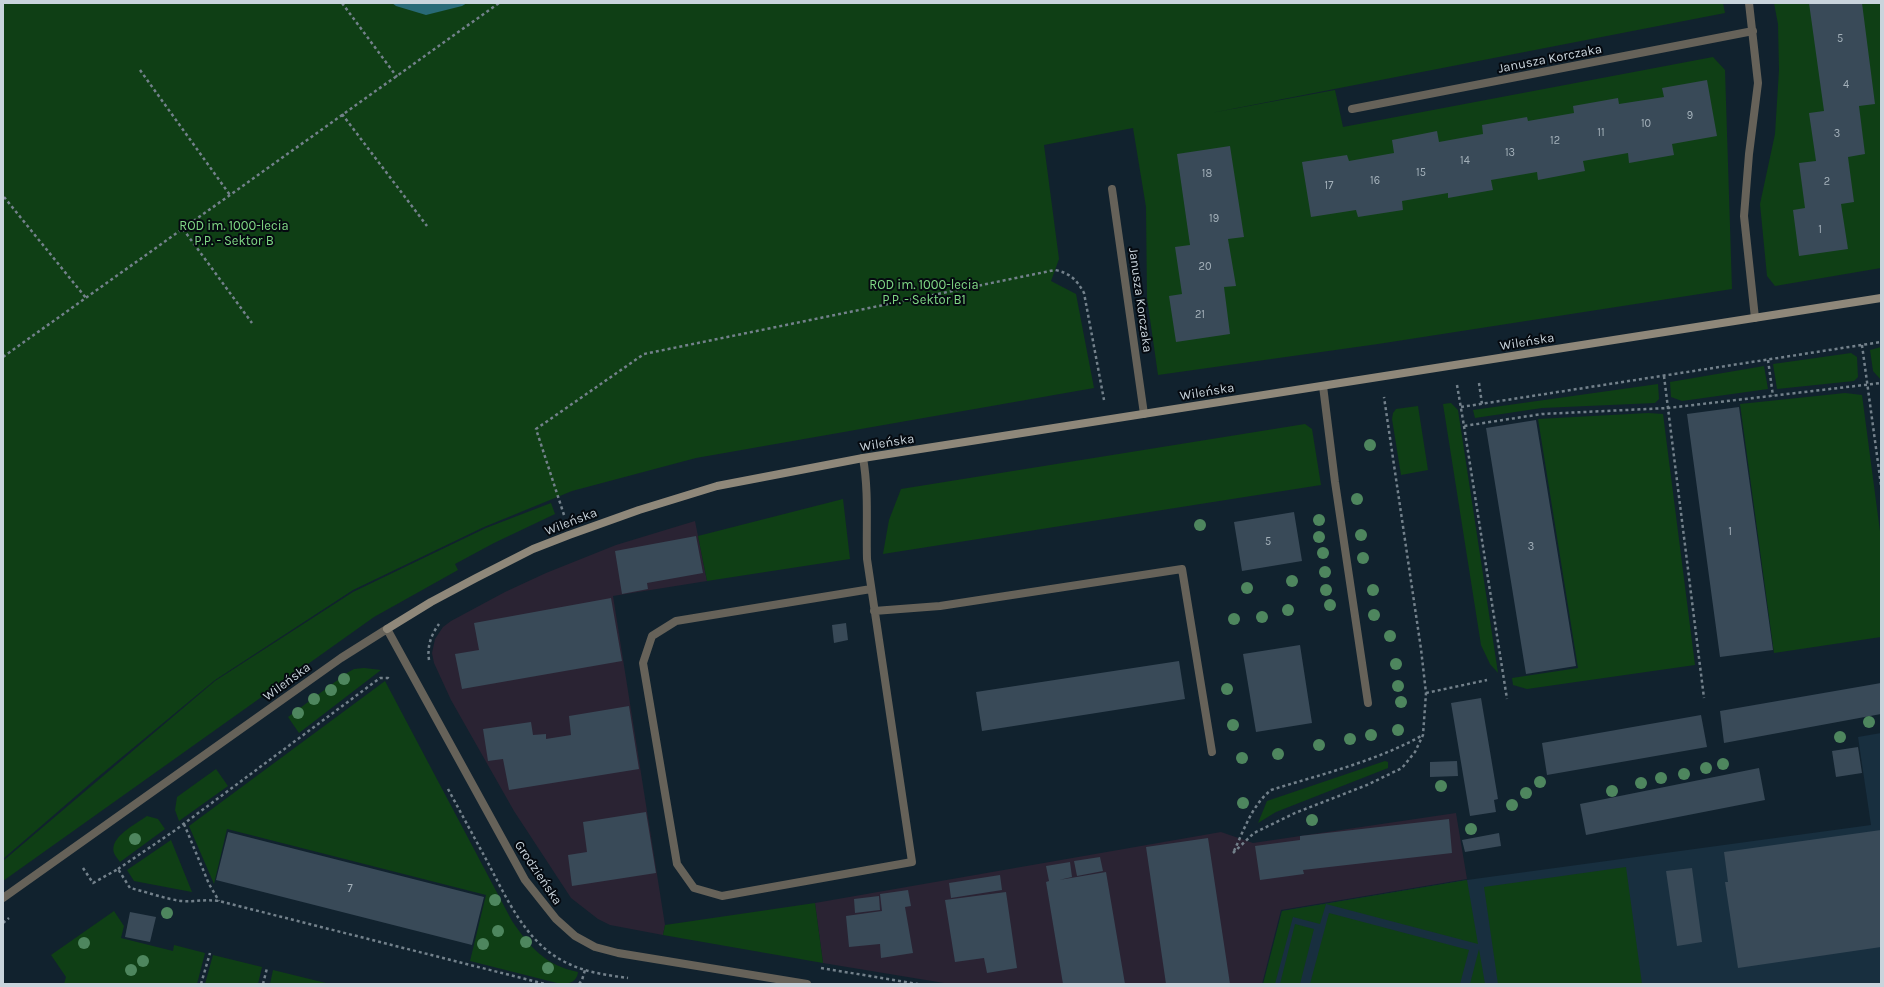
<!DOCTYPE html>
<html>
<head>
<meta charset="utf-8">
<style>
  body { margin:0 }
  #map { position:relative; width:1884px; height:987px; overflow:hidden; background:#11222e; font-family:Karla,sans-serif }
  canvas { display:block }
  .frame { position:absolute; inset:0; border:4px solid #c9d4dc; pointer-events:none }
</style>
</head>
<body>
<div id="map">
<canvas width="1884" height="987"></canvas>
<div class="frame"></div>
</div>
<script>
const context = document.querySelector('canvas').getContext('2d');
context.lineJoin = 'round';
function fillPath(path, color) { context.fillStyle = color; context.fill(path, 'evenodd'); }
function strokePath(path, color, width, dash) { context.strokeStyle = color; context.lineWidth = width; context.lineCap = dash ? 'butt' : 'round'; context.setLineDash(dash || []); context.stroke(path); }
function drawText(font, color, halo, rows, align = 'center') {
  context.font = font + ' Karla,sans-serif'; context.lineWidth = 4; context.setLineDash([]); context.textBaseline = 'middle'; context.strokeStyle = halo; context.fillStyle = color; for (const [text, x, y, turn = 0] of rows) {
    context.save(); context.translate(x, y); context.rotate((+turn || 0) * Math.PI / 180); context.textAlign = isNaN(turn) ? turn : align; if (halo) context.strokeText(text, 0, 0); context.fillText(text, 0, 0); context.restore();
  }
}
fillPath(new Path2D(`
  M1881 733V984H1264L1282 911 1467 880 1871 825 1858 737Z`), '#182f3f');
fillPath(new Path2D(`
  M695 521 707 581 613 596 665 925 663 935 610 925 598 919 571 898 514 811 451 700 434 663 432 653 435 639 443 627 451 621 505 592 546 573 616 545Z
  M1456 813 1467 879 1281 910 1262 984H950L823 963 815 903 1221 832 1253 843Z`), '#2a2333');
fillPath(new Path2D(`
  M3 3H1723L1725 13 1211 113 1335 90 1343 127 1713 57 1725 70 1732 289 1378 344 1158 375 1147 298 1146 207 1133 128 1044 145 1059 259 1051 281 1076 294 1094 388 696 458 572 491 484 527 353 590 215 680 92 782 3 859Z
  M1774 3H1881V268L1775 286 1767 276 1760 204 1775 134 1779 70 1778 24Z
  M1881 347V380L1873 371 1870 350Z
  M1851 353 1857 357 1858 377 1854 381 1777 389 1773 364Z
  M1764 366 1768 389 1682 401 1671 397 1670 382Z
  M1658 384 1659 399 1655 403 1542 408 1475 418 1473 410Z
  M1845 393 1862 395 1881 539V637L1774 653 1740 404Z
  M1451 403 1458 410 1498 673 1490 664 1481 645 1443 404Z
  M1418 406 1428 470 1401 475 1392 419 1393 413 1396 409Z
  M1648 413 1663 414 1695 665 1527 689 1513 685 1512 678 1578 668 1538 419Z
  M1305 424 1312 429 1321 485 883 554 889 520 901 489Z
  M843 499 850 559 707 581 698 536Z
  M551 503 555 514 494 543 455 564 458 570 374 617 3 881V861L215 681 353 592 486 528Z
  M364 668 381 670 299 733 288 717 347 673 354 669Z
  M385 681 512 921C531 948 545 965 578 972 577 982 569 984 561 984L470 961 486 895 227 829 214 884 189 826Z
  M1385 761 1388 762V768L1276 812 1258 823 1267 801Z
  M216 769 228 786 179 821 175 810 177 797Z
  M147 816 158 819 165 829 120 862C118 859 115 856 114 853 109 837 136 824 147 816Z
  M171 840 192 892 134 881 127 870Z
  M1626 867 1642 984H1498L1484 887Z
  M1467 880 1478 944 1326 904 1320 924 1293 917 1275 984H1263L1282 911Z
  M815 903 823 963 663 935 665 925Z
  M114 911 124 926 121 938 173 951 174 945 205 953 197 984H64L66 977 51 955Z
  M1329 913 1469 950 1460 984H1310Z
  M1295 924 1314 929 1300 984H1280Z
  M1479 949 1485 984H1470Z
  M213 955 262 967 258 984H205Z
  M273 970 330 984H270Z`), '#0f3f15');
fillPath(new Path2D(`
  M392 3H467L462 6 426 15 396 6Z`), '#296a77');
fillPath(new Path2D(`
  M1809 3H1862L1875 104 1859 106 1865 154 1848 157 1854 202 1841 204 1848 249 1799 256 1793 210 1805 208 1799 163 1816 161 1809 113 1824 111Z
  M1707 80 1717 136 1672 144 1674 155 1629 163 1628 153 1583 161 1585 171 1538 180 1537 172 1491 180 1493 190 1448 198V193L1402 201 1403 210 1358 217 1356 210 1311 217 1302 162 1347 155 1349 161 1394 153 1392 140 1437 131 1439 142 1483 134 1482 125 1527 117 1528 121 1574 113 1573 106 1618 98 1619 104 1664 97 1662 88Z
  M1230 146 1244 237 1228 239 1236 286 1224 287 1230 334 1176 342 1169 296 1182 294 1175 247 1190 245 1177 154Z
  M1739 407 1773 650 1720 657 1687 414Z
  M1536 420 1576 666 1526 674 1486 428Z
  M1294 512 1302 561 1242 571 1234 522Z
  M696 536 703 573 647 583 648 589 622 594 615 551Z
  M611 598 622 661 462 689 455 654 479 650 474 623Z
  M846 623 848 640 834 643 832 625Z
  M1300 645 1312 723 1256 732 1243 654Z
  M1179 661 1185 699 982 731 976 692Z
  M1881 683V714L1724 743 1720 711Z
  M1481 698 1498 799 1494 800 1496 812 1470 816 1451 703Z
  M629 706 639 769 509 790 503 759 488 761 483 729 531 722 533 735 546 734V739L571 735 569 716Z
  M1701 715 1707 747 1547 775 1542 743Z
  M1858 747 1862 773 1836 777 1832 751Z
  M1457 761 1458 776 1430 777V762Z
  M1759 768 1765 800 1586 835 1580 804Z
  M646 812 656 873 572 886 568 855 587 852 583 822Z
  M1449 819 1452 853 1303 870 1304 874 1260 880 1255 846 1300 840V836Z
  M1881 830V947L1738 968 1725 882H1728L1724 852Z
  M228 832 484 897 472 945 216 880Z
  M1499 833 1501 846 1465 852 1462 840Z
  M1208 838 1230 984H1166L1146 847Z
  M1100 857 1103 871 1077 876 1074 861Z
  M1070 862 1072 877 1059 880 1106 872 1125 984H1063L1046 882 1049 881 1046 866Z
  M1692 868 1702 942 1677 946 1666 871Z
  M1000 875 1002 890 951 898 949 883Z
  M908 890 911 906 905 907 913 953 881 958 880 944 849 947 846 916 882 911 880 894Z
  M1006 892 1017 968 987 973 984 958 955 962 945 900Z
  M879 896 880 910 855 913 854 899Z
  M130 912 156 917 150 942 125 937Z`), '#394a58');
strokePath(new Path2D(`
  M342 3 397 77
  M140 70 230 195
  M342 114 427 226
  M4 197 86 298
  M183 229 252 323
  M1862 345 1881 485
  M3 357 499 3
  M1768 360 1773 396
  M1664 376 1704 698
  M1479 383 1482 404
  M1457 385 1464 426 1542 414 1668 408 1881 383
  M1461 407 1881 342
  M1464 426 1507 699
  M564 515 536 429 644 354 1055 270C1070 273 1077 280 1084 293L1104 400
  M429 660C427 646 431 635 439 624
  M1426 693 1487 680
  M448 789C461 813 474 837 487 861 506 897 525 941 563 961 583 972 606 975 628 978
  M184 824 209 884 219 901
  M1234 851C1244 830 1252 805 1271 790 1322 774 1377 761 1423 735
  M1233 853 1254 833 1295 813 1367 785 1402 768 1415 752 1423 735 1426 693 1421 649 1384 397
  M83 868 93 883 118 869 130 888C147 892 165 899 182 901 195 902 204 899 219 901L545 984
  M118 869 174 831 380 678H388L390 680
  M3 923 9 918
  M821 968 918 984
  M201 984 210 953
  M263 984 267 968
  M579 984 582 980 585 970`), '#73818b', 2.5, [3, 3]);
strokePath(new Path2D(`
  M1323 386 1335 482 1368 703
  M863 458C869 492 866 525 867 559L912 862 722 896 694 888 677 864 643 663 652 636 676 621 871 589
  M874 611 940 606 1182 569 1212 752`), '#666259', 8);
strokePath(new Path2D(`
  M1749 3 1758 83 1749 154 1744 216 1755 318
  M1352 109 1753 31
  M1112 189 1144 414
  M3 898 341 658 387 629 525 880 556 919 575 936 595 947 618 953 807 984`), '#666259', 8);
strokePath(new Path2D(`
  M387 629 431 602 476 578 533 549 569 535 639 510 717 486 863 458 1881 298`), '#8f887a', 8);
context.fillStyle = '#4e865e';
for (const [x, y] of [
  [1370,445],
  [1357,499],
  [1319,520],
  [1200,525],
  [1361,535],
  [1319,537],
  [1323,553],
  [1363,558],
  [1325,572],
  [1292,581],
  [1247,588],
  [1326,590],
  [1373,590],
  [1330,605],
  [1288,610],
  [1374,615],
  [1262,617],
  [1234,619],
  [1390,636],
  [1396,664],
  [344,679],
  [1398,686],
  [1227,689],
  [331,690],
  [314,699],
  [1401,702],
  [298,713],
  [1869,722],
  [1233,725],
  [1398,730],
  [1371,735],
  [1840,737],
  [1350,739],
  [1319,745],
  [1278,754],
  [1242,758],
  [1723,764],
  [1706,768],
  [1684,774],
  [1661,778],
  [1540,782],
  [1641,783],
  [1441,786],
  [1612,791],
  [1526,793],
  [1243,803],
  [1512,805],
  [1312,820],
  [1471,829],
  [135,839],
  [495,900],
  [167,913],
  [498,931],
  [526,942],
  [84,943],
  [483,944],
  [143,961],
  [548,968],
  [131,970]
]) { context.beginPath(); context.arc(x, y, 6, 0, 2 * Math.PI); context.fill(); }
drawText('11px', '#a5b2bb', null, [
  ["5",1840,39],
  ["4",1846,85],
  ["9",1690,116],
  ["10",1646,124],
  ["11",1601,133],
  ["3",1837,134],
  ["12",1555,141],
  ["13",1510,153],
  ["14",1465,161],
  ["15",1421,173],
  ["18",1207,174],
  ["16",1375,181],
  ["2",1827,182],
  ["17",1329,186],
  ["19",1214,219],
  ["1",1820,230],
  ["20",1205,267],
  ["21",1200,315],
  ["1",1730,532],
  ["5",1268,542],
  ["3",1531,547],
  ["7",350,889]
]);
drawText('13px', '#c9d4dc', '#050a10', [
  ["Janusza Korczaka",1550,59,-11],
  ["Janusza Korczaka",1140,300,82],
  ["Wileńska",1527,342,-9],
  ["Wileńska",1207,392,-9],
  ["Wileńska",887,443,-9],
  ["Wileńska",571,522,-21],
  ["Wileńska",287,682,-36],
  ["Grodzieńska",538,873,56]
]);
drawText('13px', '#80d885', '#050a10', [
  ["ROD im. 1000-lecia",234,226],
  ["P.P. - Sektor B",234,241],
  ["ROD im. 1000-lecia",924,285],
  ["P.P. - Sektor B1",924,300]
]);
</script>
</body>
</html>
